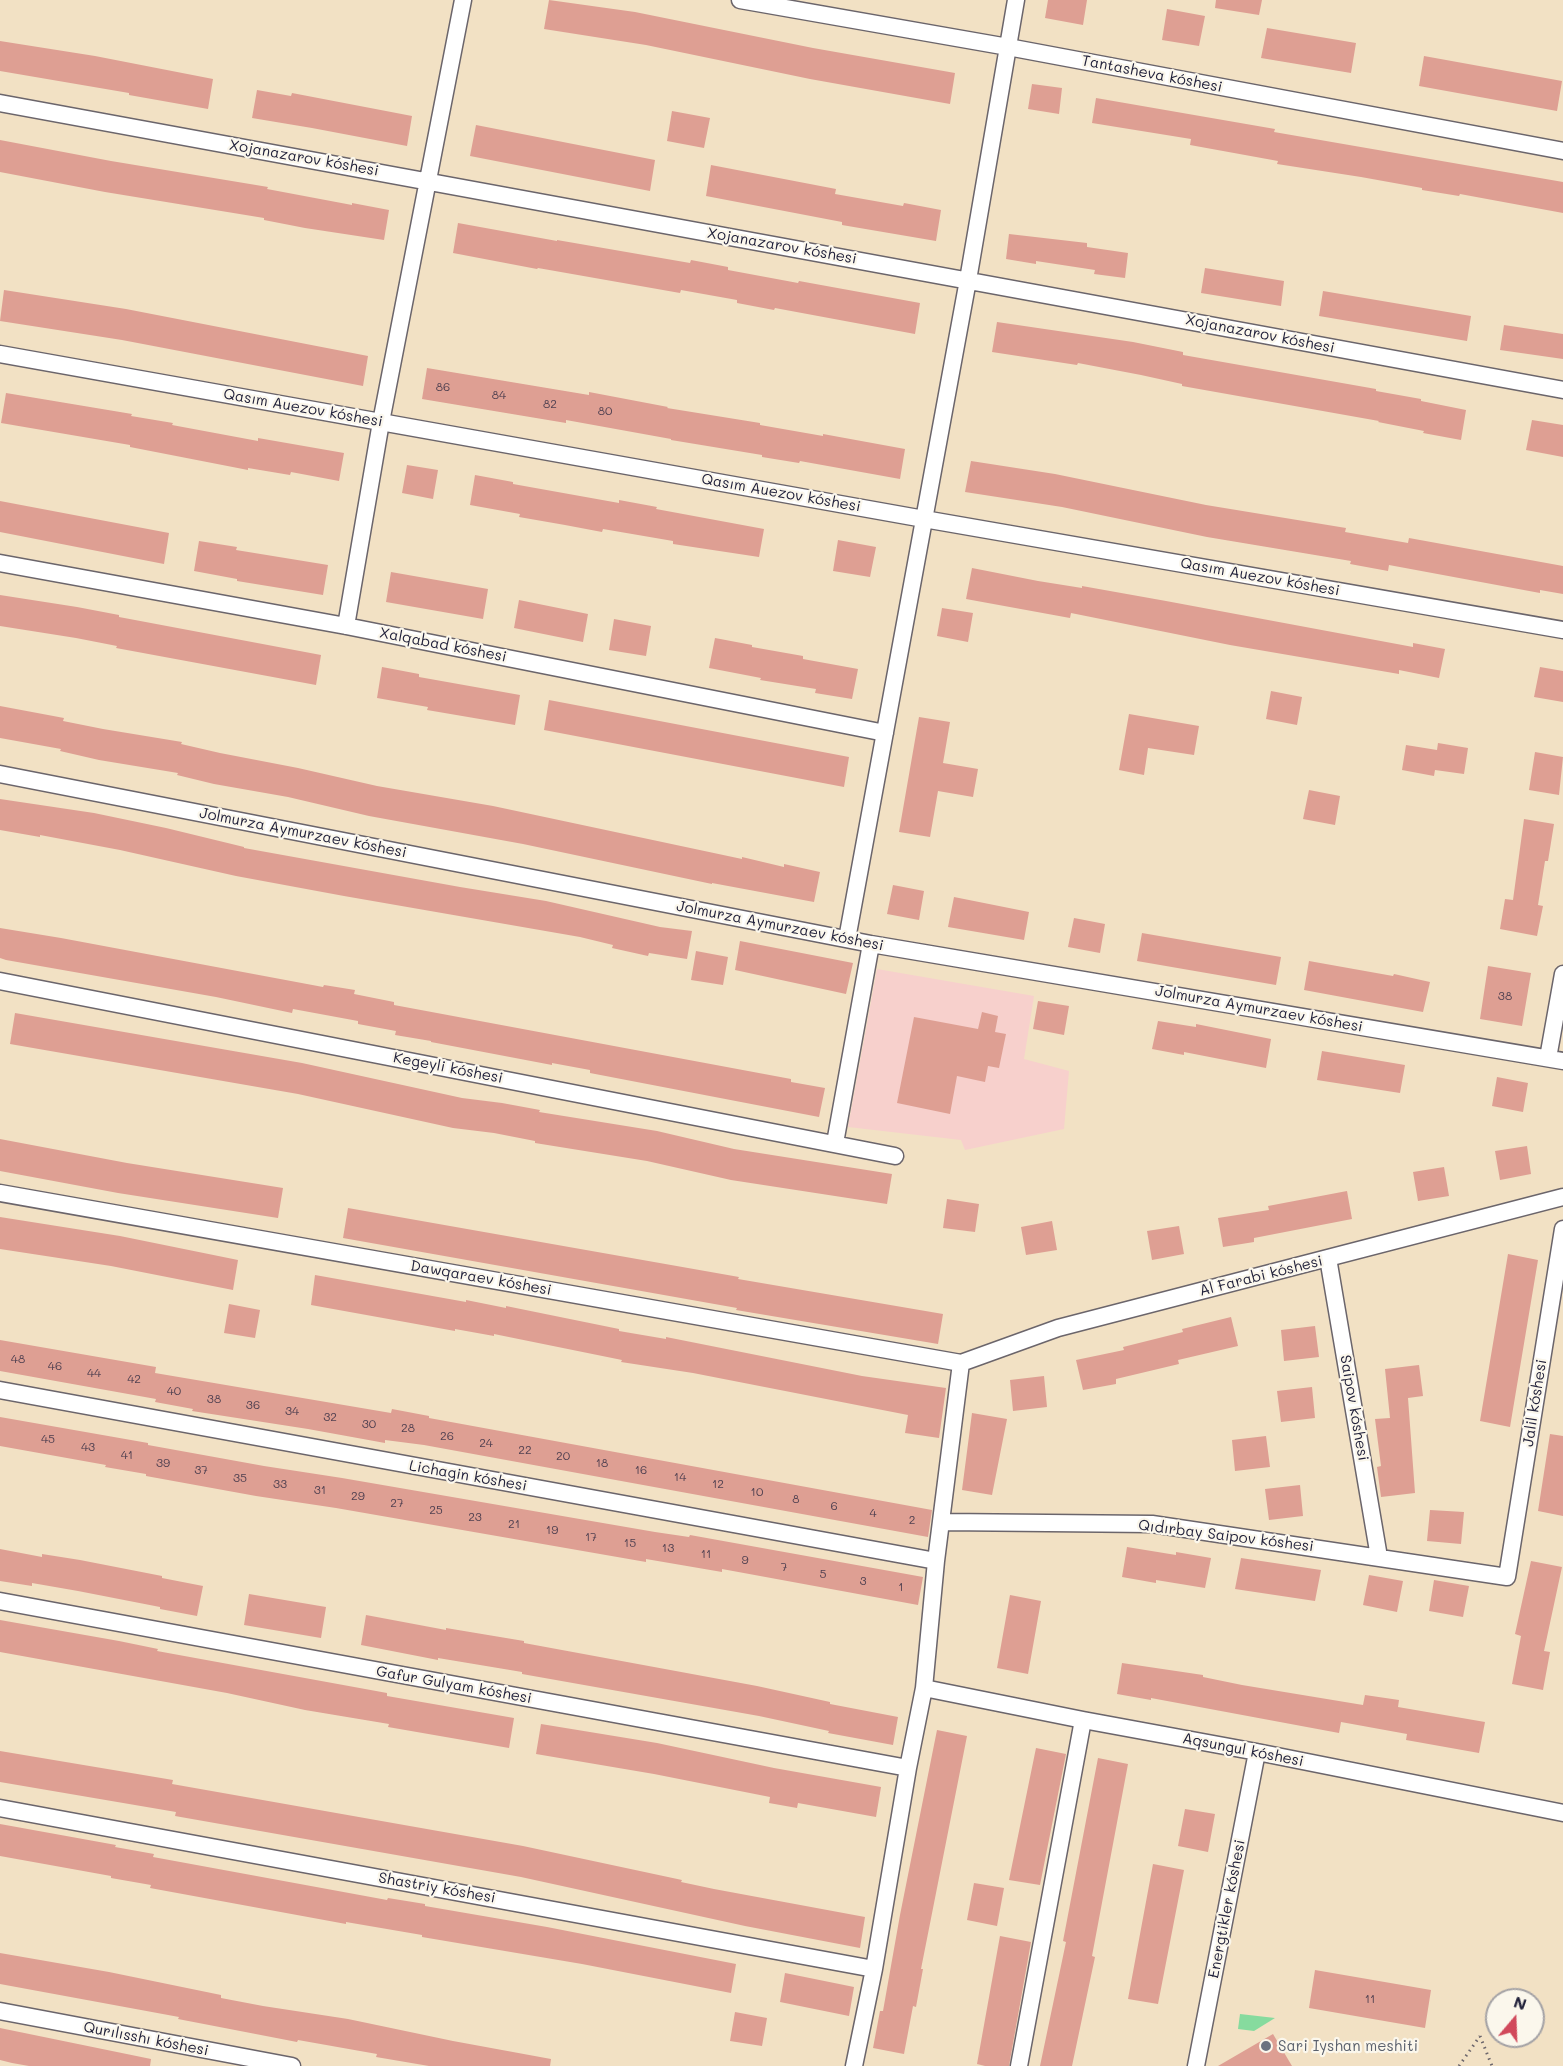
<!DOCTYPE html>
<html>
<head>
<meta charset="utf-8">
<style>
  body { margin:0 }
  #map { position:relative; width:1563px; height:2066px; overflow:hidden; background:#f2e1c4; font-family:Mali,sans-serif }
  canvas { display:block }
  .north { position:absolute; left:1485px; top:1988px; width:60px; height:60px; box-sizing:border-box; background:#fbf7ec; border:2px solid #a4a2a5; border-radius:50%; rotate:19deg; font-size:16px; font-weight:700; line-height:24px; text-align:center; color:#22223b }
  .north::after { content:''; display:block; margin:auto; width:21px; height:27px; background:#d1495b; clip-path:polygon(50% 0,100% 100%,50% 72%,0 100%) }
</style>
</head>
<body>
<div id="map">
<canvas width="1563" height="2066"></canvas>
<div class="north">N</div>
</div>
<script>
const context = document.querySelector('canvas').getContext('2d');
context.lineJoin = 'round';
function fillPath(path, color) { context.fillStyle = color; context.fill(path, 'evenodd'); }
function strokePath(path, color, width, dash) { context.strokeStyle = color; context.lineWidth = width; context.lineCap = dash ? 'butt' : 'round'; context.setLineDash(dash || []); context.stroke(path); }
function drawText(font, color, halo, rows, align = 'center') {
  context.font = font + ' Mali,sans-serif'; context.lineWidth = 4.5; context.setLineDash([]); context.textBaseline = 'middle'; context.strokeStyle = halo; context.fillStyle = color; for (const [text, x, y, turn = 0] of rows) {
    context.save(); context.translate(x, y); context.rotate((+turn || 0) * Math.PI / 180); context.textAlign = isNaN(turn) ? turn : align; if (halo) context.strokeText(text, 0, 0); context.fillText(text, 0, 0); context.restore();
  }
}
fillPath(new Path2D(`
  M877 969 1034 996 1024 1059 1069 1071 1064 1129 965 1150 961 1140 848 1127Z`), '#f7d0cc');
fillPath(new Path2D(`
  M1240 2014 1275 2018 1254 2031 1238 2029Z`), '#86db9e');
fillPath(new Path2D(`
  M549 0 635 12 813 48 955 73 950 104 810 79 646 45 544 29Z
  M1048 0H1087L1083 25 1045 18Z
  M1216 0H1262L1259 15 1215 8Z
  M1167 9 1205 16 1199 46 1162 40Z
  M1267 28 1356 43 1351 73 1261 58Z
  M0 41 95 56 213 79 208 109 129 95V93L0 71Z
  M1424 56 1562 81 1557 111 1419 86Z
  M1032 84 1062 88 1059 114 1028 109Z
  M257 90 291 96 292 93 412 116 407 146 312 128 252 118Z
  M1096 98 1275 129 1274 132 1563 182V213L1460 194 1459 196 1422 190V188L1361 177 1277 164 1278 161 1190 145 1191 139 1092 123Z
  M672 111 710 118 704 148 667 141Z
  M476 125 655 160 650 191 470 156Z
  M0 140 111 161 268 187 267 189 352 205V203L389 210 384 240 305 228 264 220V218L105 192 0 172Z
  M711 165 836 189 835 194 903 206 904 203 941 210 936 241 842 225V222L706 196Z
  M458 223 557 241V240L690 263 691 260 728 267V270L798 283 799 281 920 303 915 334 775 308 774 310 737 303V300L681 290 680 293 538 268 537 269 453 253Z
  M1009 234 1087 243V247L1128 253 1125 278 1094 274 1095 270 1036 261V264L1006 259Z
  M1205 268 1284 281 1281 306 1201 293Z
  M4 290 126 309 368 356 363 386 122 340 0 321Z
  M1323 291 1471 316 1467 341 1319 316Z
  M997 322 1133 342 1183 352V355L1376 389V391L1421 399V401L1466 410 1461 440 1423 433 1424 431 1378 422 1379 421 1182 386V384L1141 375 1078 363 1077 365 992 352Z
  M1504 325 1563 334V359L1500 350Z
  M427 368 589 395V392L668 407 667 408 760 423V425L823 436V434L905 449 900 479 800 461 799 463 762 457V455L671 440V439L566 420V423L422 399Z
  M6 393 132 414 131 416 173 423 172 425 258 441V438L344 453 339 481 291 472 290 475 248 468V470L130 447V445L1 423Z
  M1532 420 1563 425V457L1526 450Z
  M971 461 1055 474 1206 505 1346 528 1345 532 1408 543 1409 538 1563 566V594L1540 590V593L1389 565 1388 571 1350 564 1351 561 1207 537 1062 507 965 492Z
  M407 465 438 470 433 499 402 493Z
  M475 475 513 482V484L619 503V500L657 507 656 509 764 529 759 557 673 544V541L603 529 602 532 565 525 519 517 520 514 470 505Z
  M0 501 169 533 164 564 0 532Z
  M838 540 876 547 870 577 833 571Z
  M199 541 237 547 236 550 328 565 323 595 237 581V579L194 571Z
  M972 568 1038 581 1082 588V586L1166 601 1413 647V643L1445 649 1439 678 1399 670V674L1230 645 1071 613 1070 618 966 599Z
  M391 572 488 589 483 619 386 602Z
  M0 595 77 607 119 615V617L321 655 316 685 116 648 117 646 76 638 0 626Z
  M519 600 588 614 583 642 514 628Z
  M942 608 973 613 968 642 937 636Z
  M614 619 651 626 646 656 609 650Z
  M715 638 752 645V647L803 656V659L858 669 852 699 815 693 816 689 760 680 761 678 709 668Z
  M382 667 419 674V677L520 695 515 725 427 710 428 707 377 698Z
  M1540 667 1563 671V702L1534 697Z
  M1271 691 1302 697 1297 725 1266 719Z
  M549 700 849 757 844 787 544 730Z
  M0 706 64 718 63 721 103 729 182 742 181 744 220 753 298 768 377 786 493 806 742 859V857L784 867V864L820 872 814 902 712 883V884L523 844 369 816 288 797 214 784 177 775 178 773 99 760 60 751 61 749 0 738Z
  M1129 714 1199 726 1194 755 1148 748 1144 775 1119 770Z
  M919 717 950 722 943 763 978 769 973 797 938 791 930 837 899 832Z
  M1438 743 1468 748 1464 774 1435 770 1434 776 1402 770 1406 745 1437 750Z
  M1535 752 1563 757 1559 795 1529 790Z
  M1309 790 1340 796 1335 825 1303 819Z
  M0 799 94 813 166 828 244 847V848L460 887 546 901 660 927 692 931 687 959 649 953 648 956 612 948 613 945 580 937 344 896 236 876 120 850 40 835V837L0 830Z
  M1524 819 1554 824 1548 861H1545L1538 905 1543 906 1537 936 1500 929 1505 899 1513 900Z
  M893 885 924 891 919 920 887 914Z
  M954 897 1029 912 1024 940 948 927Z
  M1074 918 1105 924 1100 953 1068 947Z
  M0 928 61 938 323 987 324 985 355 990 354 994 394 1002V1005L791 1079V1082L825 1088 819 1117 590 1073V1070L552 1063V1065L431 1042V1041L395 1035 396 1031 358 1024V1021L293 1009 292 1013 216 997 6 960 0 958Z
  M1142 933 1281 957 1276 985 1137 961Z
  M740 941 853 963 846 994 735 970Z
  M696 951 728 957 723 985 691 980Z
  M1309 961 1393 976 1394 974 1430 982 1423 1012 1304 990Z
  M1488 966 1531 973 1522 1026 1480 1019Z
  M1038 1001 1069 1006 1064 1035 1033 1029Z
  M982 1012 998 1016 995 1032 1006 1034 999 1068 988 1066 985 1082 957 1076 950 1114 897 1103 914 1017 978 1029Z
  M15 1013 302 1063 462 1098 502 1103 540 1110 539 1112 657 1131 734 1149 892 1174 887 1204 731 1180 647 1161 535 1143V1141L494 1133 453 1128 298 1094 10 1044Z
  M1158 1021 1196 1027V1024L1271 1039 1266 1068 1184 1052V1055L1152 1049Z
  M1322 1051 1405 1065 1400 1093 1317 1080Z
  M1497 1077 1528 1083 1523 1112 1492 1106Z
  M0 1139 127 1163 283 1188 278 1218 118 1193 0 1171Z
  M1527 1146 1531 1174 1500 1180 1495 1151Z
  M1444 1167 1449 1196 1418 1201 1413 1172Z
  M1347 1191 1352 1219 1254 1238V1242L1223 1247 1218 1218 1269 1210 1268 1206Z
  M947 1199 979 1204 975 1232 943 1228Z
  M348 1208 739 1277 738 1279 943 1314 938 1344 736 1310 737 1308 343 1238Z
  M0 1217 120 1236 238 1260 233 1290 111 1266 0 1249Z
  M1052 1221 1057 1250 1026 1255 1021 1227Z
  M1179 1226 1184 1254 1152 1260 1147 1231Z
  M1508 1254 1538 1260 1510 1427 1480 1421Z
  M315 1275 466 1302V1300L506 1308V1306L619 1329V1331L666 1339V1337L862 1376 946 1388 939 1438 905 1433 908 1415 693 1373 621 1362 622 1360 494 1334V1336L455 1329V1331L311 1305Z
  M229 1304 260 1310 255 1338 224 1333Z
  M1231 1317 1238 1346 1178 1360 1179 1364 1116 1379V1384L1083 1390 1076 1360 1124 1350 1123 1347 1183 1332 1182 1329Z
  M1315 1326 1319 1357 1284 1361 1281 1330Z
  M0 1340 156 1367 155 1373 391 1413 392 1409 429 1416V1418L932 1510 928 1537 424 1445 385 1440V1443L308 1429 192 1411 193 1409 155 1402 156 1399 0 1371Z
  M1419 1365 1423 1396 1408 1398 1415 1493 1381 1497 1377 1467 1381 1466 1375 1419 1390 1418 1385 1369Z
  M1044 1376 1047 1407 1013 1411 1010 1380Z
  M1312 1387 1315 1418 1281 1422 1277 1391Z
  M972 1413 1007 1419 992 1495 962 1490Z
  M0 1417 148 1443V1445L264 1466 342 1478 655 1532 689 1537 690 1535 923 1577 918 1605 722 1569V1572L646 1559V1562L336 1508 256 1496 146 1476V1474L105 1467 106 1465 0 1446Z
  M1550 1434 1563 1436V1516L1538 1511Z
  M1266 1436 1270 1467 1235 1471 1232 1440Z
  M1300 1485 1303 1516 1269 1520 1265 1489Z
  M1430 1510 1464 1512 1461 1544 1427 1541Z
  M1127 1547 1176 1555V1552L1211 1558 1205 1588 1156 1580V1583L1122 1577Z
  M0 1549 42 1557V1554L80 1560 162 1576V1578L203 1586 197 1616 160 1609V1607L78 1591 32 1583V1586L0 1581Z
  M1241 1558 1321 1570 1315 1601 1235 1589Z
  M1531 1561 1562 1567 1544 1651 1550 1652 1543 1690 1512 1684 1521 1636 1515 1634Z
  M1369 1575 1403 1581 1397 1612 1363 1605Z
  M1434 1580 1469 1586 1463 1617 1429 1611Z
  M249 1594 326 1607 321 1638 244 1625Z
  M1010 1595 1041 1601 1028 1674 997 1668Z
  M366 1615 446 1630V1628L524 1641V1643L757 1686 830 1702V1704L898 1717 893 1745 828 1733 829 1731 759 1716 522 1674V1672L438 1658V1660L361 1645Z
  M0 1620 119 1641 158 1649 157 1651 387 1693V1696L514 1718 509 1748 388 1727 389 1724 305 1710 227 1693 0 1652Z
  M1122 1663 1203 1675V1677L1242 1685 1363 1705 1365 1695 1399 1700 1398 1707 1485 1722 1479 1753 1406 1740 1407 1734 1341 1722 1339 1733 1151 1698V1700L1117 1694Z
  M541 1724 657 1743 774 1768 881 1787 876 1817 798 1803 797 1808 769 1803 770 1797 654 1774 536 1754Z
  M937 1730 967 1736 921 1969H923L916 2007 913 2006 904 2054 873 2048 880 2011H883L900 1915Z
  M1036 1748 1066 1754 1040 1885 1009 1880Z
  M0 1751 173 1780 172 1784 523 1846 682 1880 681 1882 714 1889 865 1917 860 1948 745 1926 521 1877 175 1816 176 1812 0 1782Z
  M1098 1758 1128 1764 1092 1956 1095 1957 1072 2066H1040L1066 1942 1063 1941Z
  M1185 1809 1215 1814 1208 1852 1178 1846Z
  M0 1824 116 1845 115 1847 154 1854 153 1857 387 1900 388 1898 425 1904V1906L547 1927 736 1964 731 1993 582 1964 422 1937V1935L346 1922V1924L150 1888 151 1885 111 1878V1876L0 1856Z
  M1153 1864 1184 1870 1158 2004 1128 1999Z
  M974 1883 1004 1888 997 1926 967 1920Z
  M1000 1936 1031 1942 1009 2066H985L977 2064Z
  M0 1953 109 1972 221 1995V1998L263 2006 348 2019 453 2041 551 2059 550 2066H429L376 2057 377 2054 298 2040 297 2042 266 2036 178 2019 179 2017 0 1984Z
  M1315 1970 1431 1990 1425 2028 1309 2008Z
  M785 1973 854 1987 849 2016 780 2002Z
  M735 2012 767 2018 762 2046 730 2041Z
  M0 2028 151 2059 150 2066H29L12 2063 0 2060Z
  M1273 2034 1292 2066H1218Z`), '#de9f93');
const street = new Path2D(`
  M740 0 1008 47 1563 151
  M0 103 1563 390
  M0 354 924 519 1563 630
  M0 563 346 626 885 733
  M346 626 381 422 463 0
  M0 774 871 944 1563 1061
  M847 939 968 280 1016 0
  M0 981 895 1156
  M1548 1058 1563 974
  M835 1143 871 944
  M0 1193 961 1363 1058 1328 1563 1197
  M1328 1258 1379 1557
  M0 1390 936 1561
  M943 1522 1152 1524 1507 1577 1563 1229
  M0 1601 908 1768
  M924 1688 1083 1720 1257 1752 1563 1813
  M0 1808 874 1969
  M0 2011 292 2066
  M854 2066 874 1969 908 1768 924 1688 936 1561 961 1363
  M1019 2066 1083 1720
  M1196 2066 1257 1752`);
strokePath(street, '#6b656b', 19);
strokePath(new Path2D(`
  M1480 2036 1492 2066
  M1459 2066 1480 2036`), '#6b656b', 3, [1.5, 4.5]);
strokePath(street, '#fff', 16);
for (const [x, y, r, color] of [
  [1266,2046,6,"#6b7280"]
]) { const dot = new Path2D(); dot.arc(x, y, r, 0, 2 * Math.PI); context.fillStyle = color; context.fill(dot); strokePath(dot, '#fbf7ec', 2); }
drawText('12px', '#514151', null, [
  ["86",443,387],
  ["84",499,395],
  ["82",550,404],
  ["80",605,411],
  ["38",1505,996],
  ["48",18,1359],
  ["46",55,1366],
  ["44",94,1373],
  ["42",134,1379],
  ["40",174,1391],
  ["38",214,1399],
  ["36",253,1405],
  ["34",292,1411],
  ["32",330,1417],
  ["30",369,1424],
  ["28",408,1428],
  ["26",447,1436],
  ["45",48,1439],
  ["24",486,1443],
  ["43",88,1447],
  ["22",525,1450],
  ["41",127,1455],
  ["20",563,1456],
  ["39",163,1463],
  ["18",602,1463],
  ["37",201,1470],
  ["16",641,1470],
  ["14",680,1477],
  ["35",240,1478],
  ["33",280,1484],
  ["12",718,1484],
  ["31",320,1490],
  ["10",757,1492],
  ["29",358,1496],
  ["8",796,1499],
  ["27",397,1503],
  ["6",834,1506],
  ["25",436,1510],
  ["4",873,1513],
  ["23",475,1517],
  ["2",912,1520],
  ["21",514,1524],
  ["19",552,1530],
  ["17",591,1537],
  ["15",630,1543],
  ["13",668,1548],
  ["11",706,1554],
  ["9",745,1560],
  ["7",784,1567],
  ["5",823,1574],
  ["3",863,1581],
  ["1",901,1587],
  ["11",1370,1999]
]);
drawText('15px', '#22223b', '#fbf7ec', [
  ["Tantasheva kóshesi",1152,74,11],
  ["Xojanazarov kóshesi",304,158,10],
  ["Xojanazarov kóshesi",782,246,10],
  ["Xojanazarov kóshesi",1260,334,11],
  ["Qasım Auezov kóshesi",303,408,10],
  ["Qasım Auezov kóshesi",781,493,10],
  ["Qasım Auezov kóshesi",1260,577,10],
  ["Xalqabad kóshesi",443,645,11],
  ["Jolmurza Aymurzaev kóshesi",303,833,11],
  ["Jolmurza Aymurzaev kóshesi",780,926,11],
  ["Jolmurza Aymurzaev kóshesi",1259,1009,10],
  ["Kegeyli kóshesi",448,1068,11],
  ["Al Farabi kóshesi",1261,1276,-14],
  ["Dawqaraev kóshesi",481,1278,10],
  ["Jalil kóshesi",1535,1403,-81],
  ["Saipov kóshesi",1354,1408,80],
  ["Lichagin kóshesi",468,1476,10],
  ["Qıdırbay Saipov kóshesi",1226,1536,7],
  ["Gafur Gulyam kóshesi",454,1685,10],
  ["Aqsungul kóshesi",1243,1750,11],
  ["Shastriy kóshesi",437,1888,10],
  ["Energtikler kóshesi",1227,1909,-79],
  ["Qurılısshı kóshesi",146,2039,11]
]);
drawText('15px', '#5b616d', '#fbf7ec', [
  ["Sari Iyshan meshiti",1278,2046]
], 'left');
</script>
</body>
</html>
